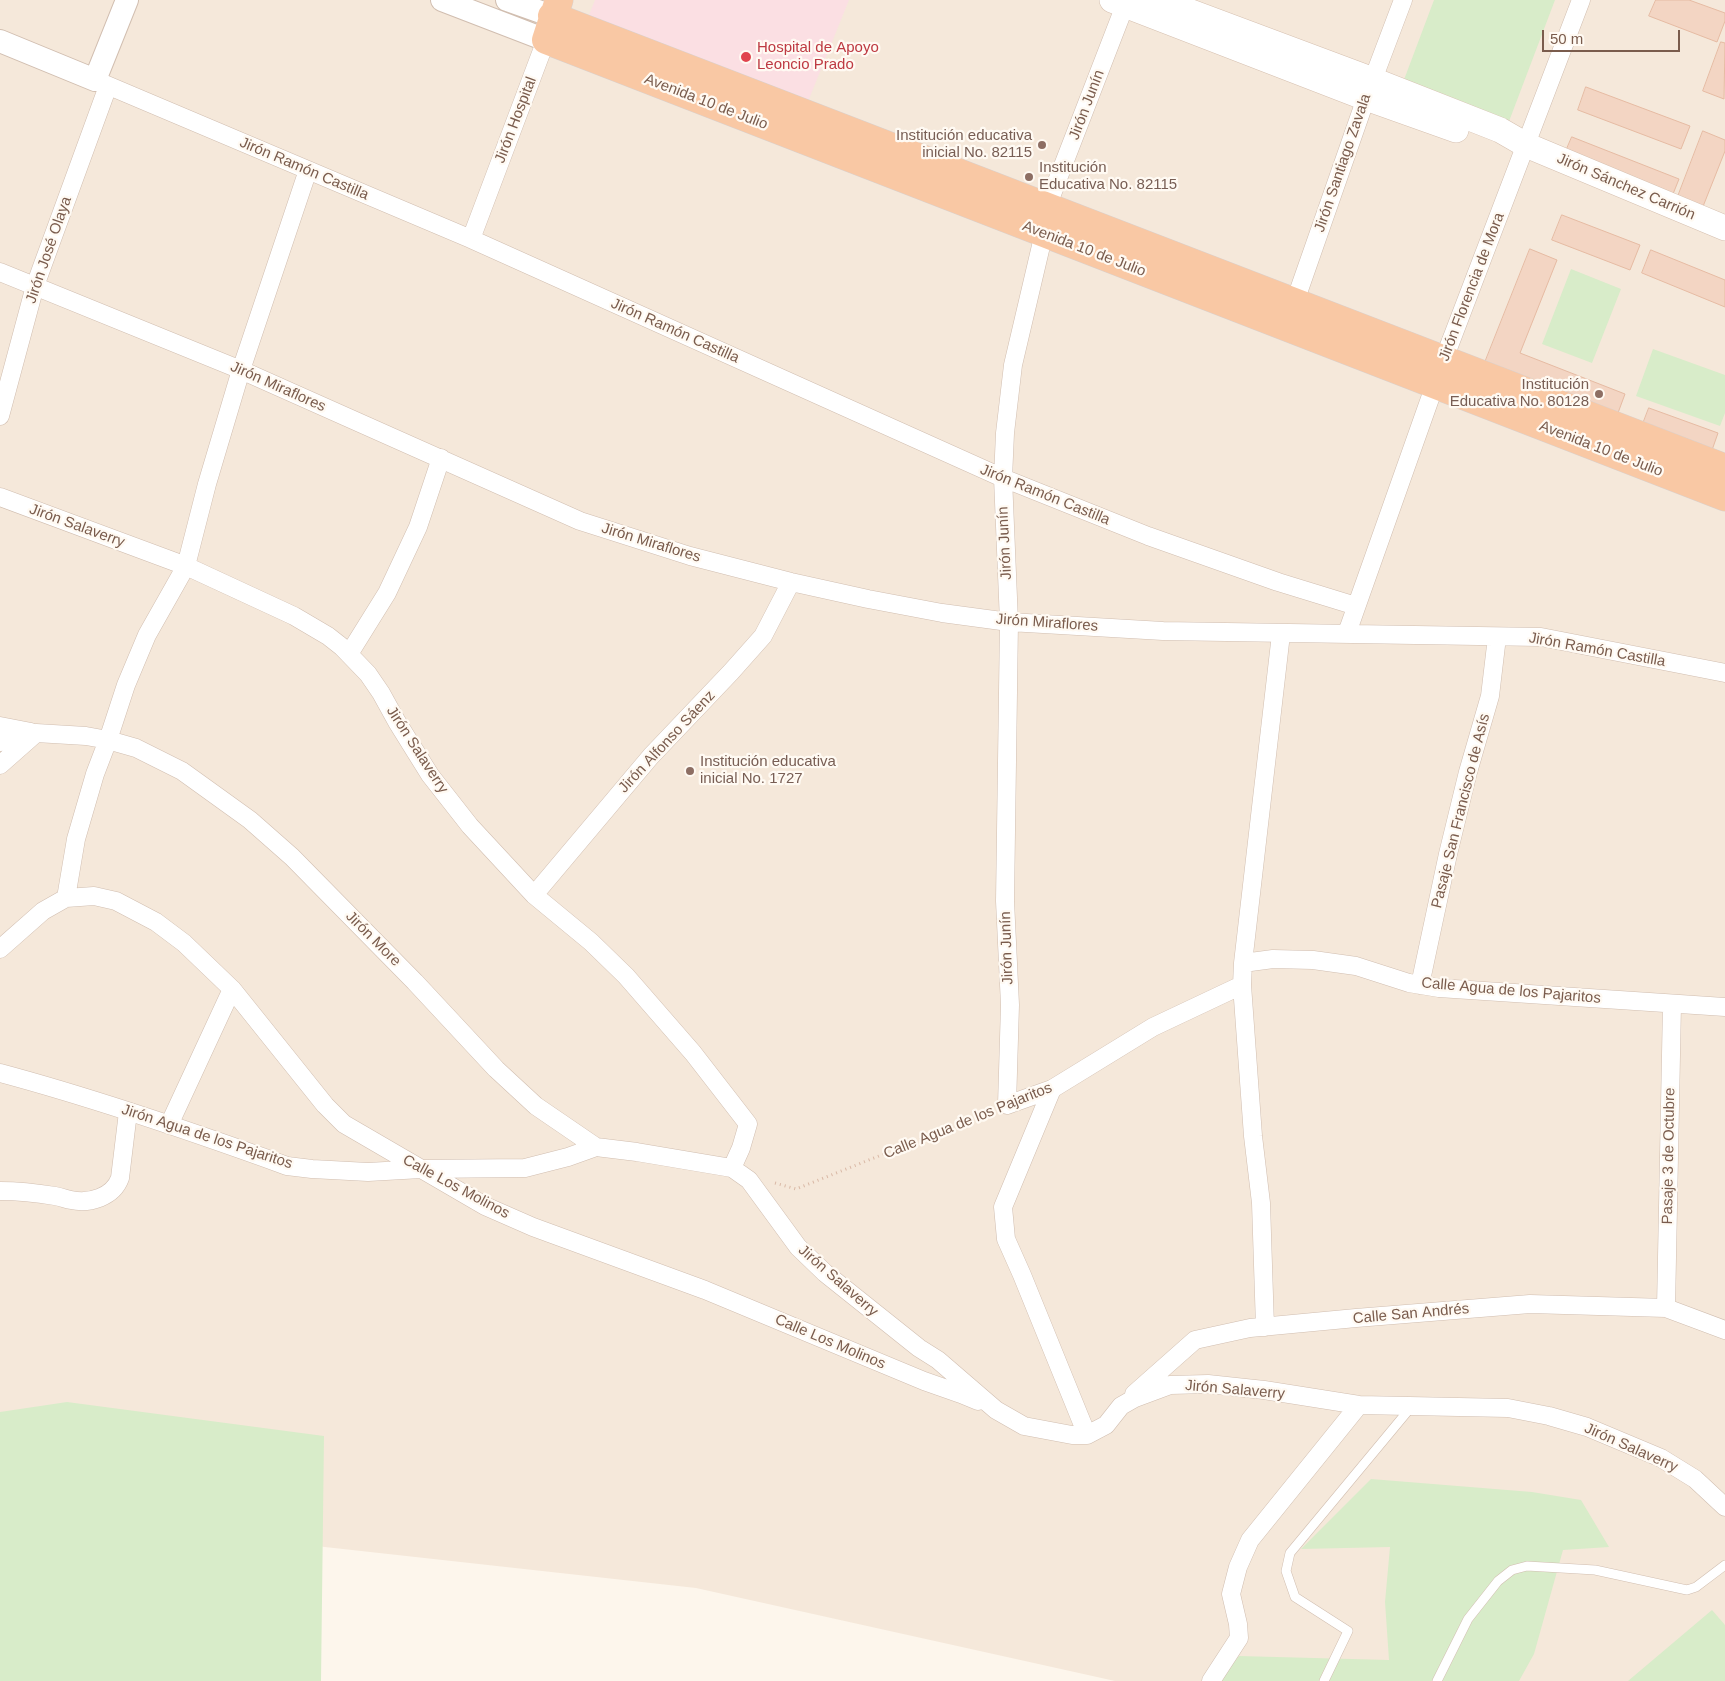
<!DOCTYPE html>
<html>
<head>
<meta charset="utf-8">
<style>
  body { margin:0 }
  #map { position:relative; width:1725px; height:1681px; overflow:hidden; background:#fdf6ec; font-family:Helvetica,sans-serif }
  canvas { display:block }
  .scale { position:absolute; left:1542px; top:30px; width:138px; height:22px; box-sizing:border-box; border:2px solid #7a5c4d; border-top:0; padding-left:6px; font-size:15px; line-height:18px; white-space:nowrap; color:#7a5c4d; -webkit-text-stroke:4px #fffaf3; paint-order:stroke }
</style>
</head>
<body>
<div id="map">
<canvas width="1725" height="1681"></canvas>
<div class="scale">50 m</div>
</div>
<script>
const context = document.querySelector('canvas').getContext('2d');
context.lineJoin = 'round';
function fillPath(path, color) { context.fillStyle = color; context.fill(path, 'evenodd'); }
function strokePath(path, color, width, dash) { context.strokeStyle = color; context.lineWidth = width; context.lineCap = dash ? 'butt' : 'round'; context.setLineDash(dash || []); context.stroke(path); }
function drawText(font, color, halo, rows, align = 'center') {
  context.font = font + ' Helvetica,sans-serif'; context.lineWidth = 4.5; context.setLineDash([]); context.textBaseline = 'middle'; context.strokeStyle = halo; context.fillStyle = color; for (const [text, x, y, turn = 0] of rows) {
    context.save(); context.translate(x, y); context.rotate((+turn || 0) * Math.PI / 180); context.textAlign = isNaN(turn) ? turn : align; if (halo) context.strokeText(text, 0, 0); context.fillText(text, 0, 0); context.restore();
  }
}
fillPath(new Path2D(`
  M0 0H1725V1681H1115L696 1588 171 1530 0 1580Z`), '#f5e8da');
fillPath(new Path2D(`
  M595 0H849L807 104 591 28 589 15Z`), '#fbdfe3');
fillPath(new Path2D(`
  M1434 0H1555L1508 124 1402 85Z
  M1571 269 1621 289 1592 363 1542 344Z
  M1653 349 1725 375V413L1720 426 1636 396Z
  M67 1402 324 1436 321 1681H0V1412Z
  M1371 1479 1532 1492 1581 1500 1609 1547 1563 1550 1534 1654 1519 1681H1219L1239 1656 1389 1660 1385 1602 1390 1547 1301 1549Z
  M1712 1610 1725 1625V1681H1628Z`), '#d8ecc9');
const building = new Path2D(`
  M1656 0H1689L1725 13V21L1717 42 1649 16Z
  M1721 42 1725 43 1724 99 1703 91Z
  M1586 87 1690 126 1681 149 1578 110Z
  M1703 131 1725 140V151L1702 209 1677 199Z
  M1572 137 1679 179 1671 199 1563 158Z
  M1562 215 1640 245 1630 270 1552 240Z
  M1530 249 1557 260 1520 353 1625 394 1615 421 1482 370Z
  M1651 250 1725 280V307L1642 273Z
  M1649 408 1718 433 1711 453 1641 429Z`);
fillPath(building, '#f3d5c3');
strokePath(building, '#e6bba3', 1);
const service = new Path2D(`
  M1324 1681 1348 1631 1295 1597 1286 1571 1290 1553 1412 1406
  M1437 1681 1468 1619 1498 1581 1512 1570 1527 1566 1595 1570 1687 1590 1696 1587 1725 1565`);
const minor = new Path2D(`
  M1127 0 1047 207 1044 233 1013 365 1005 433 1003 478 1009 622 1005 901 1010 1005 1007 1105 1052 1089 1153 1027 1242 985 1243 963 1273 959 1313 960 1356 966 1409 983 1439 988 1725 1007
  M95 80 471 239 1003 478 1148 536 1278 582 1356 606
  M471 239 546 40
  M0 272 241 370 580 521 690 556 791 582 868 599 942 613 1009 622 1163 631 1541 637 1725 673
  M1292 310 1366 98 1403 0
  M0 416 35 286 108 86
  M0 497 186 566 294 616 328 636 342 647 368 674 381 693 397 722 430 775 470 826 534 895 591 942 626 976 693 1053 748 1124 741 1148 732 1168
  M1347 633 1444 359 1581 0
  M349 654 387 593 418 527 441 458
  M0 726 31 732
  M0 742 36 733 86 736 108 740 136 748 182 771 250 820 292 857 415 982 496 1069 536 1106 596 1147 637 1152 732 1168 749 1180 798 1247 825 1273 919 1348 938 1360 996 1410 1024 1426 1072 1435H1087L1106 1425 1121 1406 1135 1398 1170 1385 1208 1384 1264 1390 1359 1405 1508 1408 1549 1416 1587 1427 1661 1458 1695 1479 1725 1507
  M0 765 34 735
  M534 895 651 756 731 672 763 636 791 582
  M66 898 76 839 95 774 108 740 126 685 147 635 186 566 207 484 241 370 308 170
  M0 949 43 911 66 898 94 896 116 901 156 922 184 943 232 989 325 1105 344 1124 485 1206 533 1227 705 1290 924 1381 961 1394 978 1401
  M1243 963 1281 634
  M1242 985 1253 1136 1261 1203 1265 1327
  M1420 985 1448 854 1468 772 1490 696 1497 637
  M0 1073C97 1099 193 1132 287 1166L312 1169 368 1172 421 1169 525 1168 568 1157 596 1147
  M1052 1089 1003 1207 1006 1239 1022 1275 1087 1435
  M169 1125 232 989
  M0 1191C18 1191 37 1193 55 1196 61 1197 66 1199 71 1200 90 1204 113 1197 120 1178L128 1112
  M1666 1308 1672 1004
  M1134 1394 1195 1340 1250 1328 1356 1318 1530 1304 1666 1308 1725 1330
  M1211 1681 1239 1638 1238 1624 1231 1594 1238 1567 1250 1540 1359 1405`);
const tertiary = new Path2D(`
  M442 0 546 40
  M507 0 552 16
  M0 41 95 80 127 0`);
const secondary = new Path2D(`
  M1112 0 1366 98 1456 130
  M1159 0 1373 80 1500 130 1526 145 1725 228`);
const trunk = new Path2D(`
  M559 0 546 40 1725 497
  M552 16 1725 468`);
strokePath(service, '#d1beb0', 10);
strokePath(minor, '#d1beb0', 19);
strokePath(tertiary, '#d1beb0', 24);
strokePath(secondary, '#d6c0b0', 26);
strokePath(trunk, '#dad1cd', 29);
strokePath(new Path2D(`
  M775 1183 796 1189 992 1111`), '#d9b8a5', 3, [1, 4]);
strokePath(service, '#fff', 9);
strokePath(minor, '#fff', 18);
strokePath(tertiary, '#fff', 22);
strokePath(secondary, '#fff', 25);
strokePath(trunk, '#f9c8a4', 28);
for (const [x, y, r, color] of [
  [746,57,6,"#e0444e"],
  [1042,145,5,"#8d6e63"],
  [1029,177,5,"#8d6e63"],
  [1599,394,5,"#8d6e63"],
  [690,771,5,"#8d6e63"]
]) { const dot = new Path2D(); dot.arc(x, y, r, 0, 2 * Math.PI); context.fillStyle = color; context.fill(dot); strokePath(dot, '#fffaf3', 2); }
drawText('15px', '#be3a42', '#fffaf3', [
  ["Hospital de Apoyo",757,48],
  ["Leoncio Prado",757,65]
], 'left');
drawText('15px', '#7a5c4d', '#fffaf3', [
  ["Avenida 10 de Julio",706,102,21],
  ["Jirón Junín",1087,105,-69],
  ["Jirón Hospital",516,120,-69],
  ["Jirón Santiago Zavala",1343,163,-71],
  ["Jirón Ramón Castilla",304,169,23],
  ["Jirón Sánchez Carrión",1626,187,23],
  ["Avenida 10 de Julio",1084,249,21],
  ["Jirón José Olaya",49,250,-71],
  ["Jirón Florencia de Mora",1472,287,-69],
  ["Jirón Ramón Castilla",675,331,24],
  ["Jirón Miraflores",278,387,24],
  ["Avenida 10 de Julio",1601,449,21],
  ["Jirón Ramón Castilla",1045,495,22],
  ["Jirón Salaverry",77,526,20],
  ["Jirón Miraflores",651,543,17],
  ["Jirón Junín",1005,543,-93],
  ["Jirón Miraflores",1047,623,4],
  ["Jirón Ramón Castilla",1597,650,10],
  ["Jirón Alfonso Sáenz",667,742,-47],
  ["Jirón Salaverry",417,750,57],
  ["Pasaje San Francisco de Asís",1461,811,-76],
  ["Jirón More",373,939,45],
  ["Jirón Junín",1007,948,-92],
  ["Calle Agua de los Pajaritos",1511,991,5],
  ["Calle Agua de los Pajaritos",968,1121,-22],
  ["Jirón Agua de los Pajaritos",207,1137,18],
  ["Pasaje 3 de Octubre",1669,1156,-89],
  ["Calle Los Molinos",456,1187,28],
  ["Jirón Salaverry",838,1281,41],
  ["Calle San Andrés",1411,1314,-5],
  ["Calle Los Molinos",830,1342,23],
  ["Jirón Salaverry",1235,1390,5],
  ["Jirón Salaverry",1631,1448,24]
]);
drawText('15px', '#785e54', '#fffaf3', [
  ["Institución educativa",1032,136],
  ["inicial No. 82115",1032,153],
  ["Institución",1039,168,"left"],
  ["Educativa No. 82115",1039,185,"left"],
  ["Institución",1589,385],
  ["Educativa No. 80128",1589,402],
  ["Institución educativa",700,762,"left"],
  ["inicial No. 1727",700,779,"left"]
], 'right');
</script>
</body>
</html>
